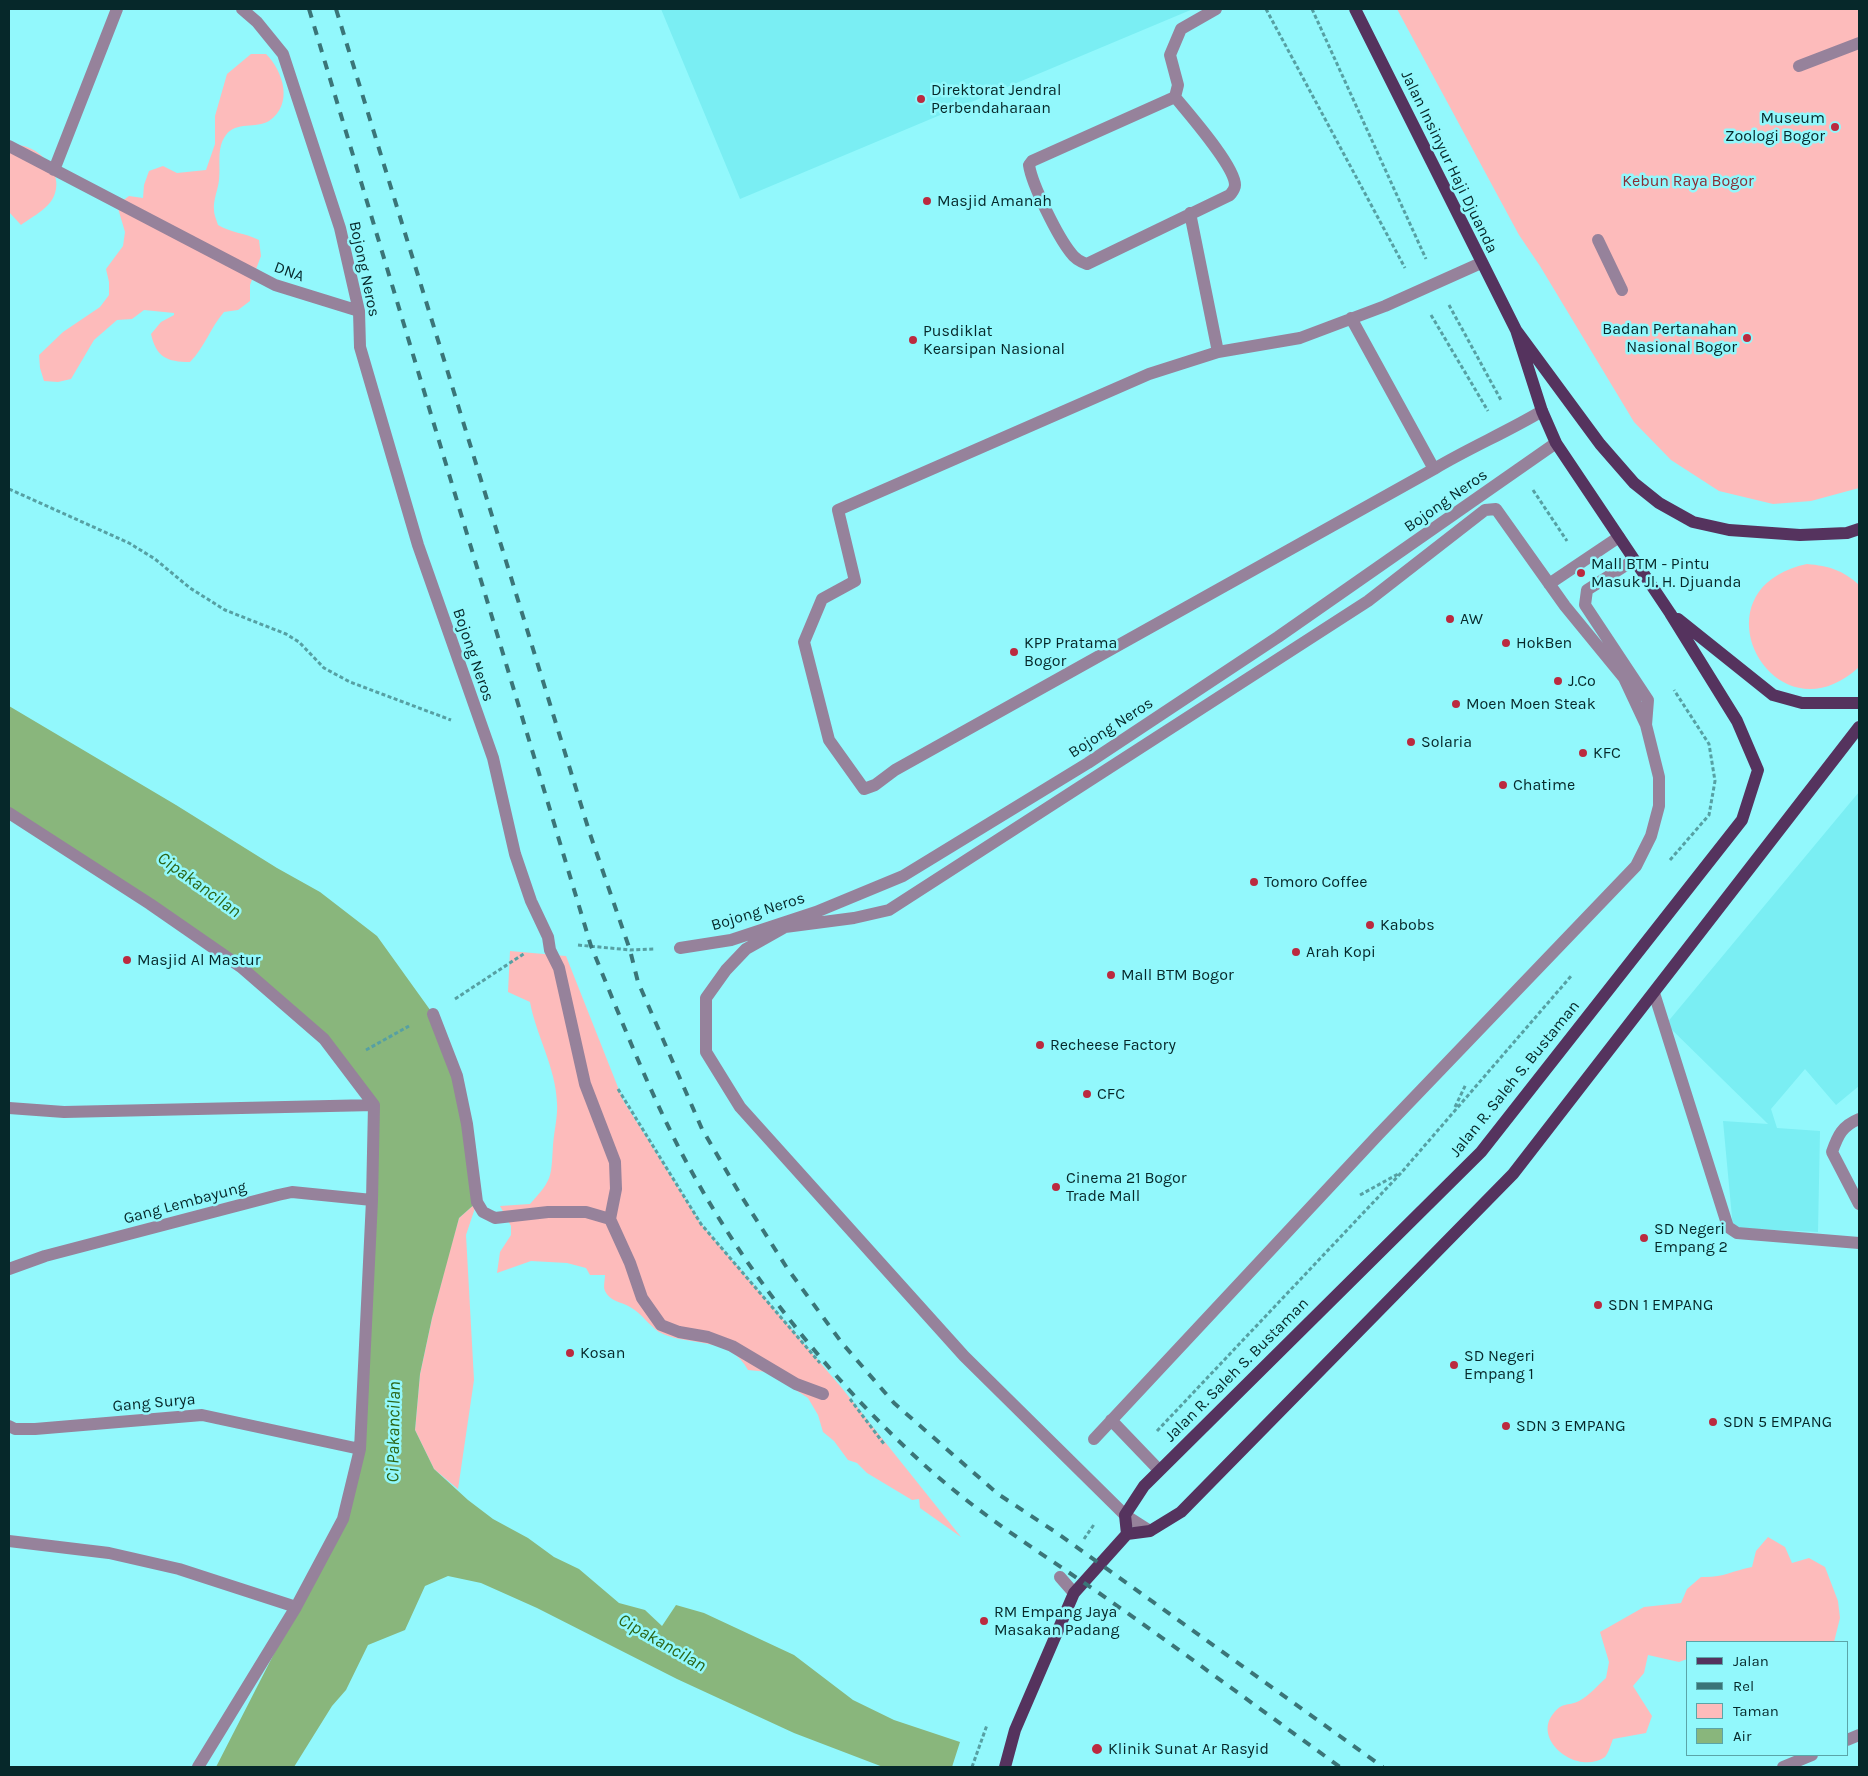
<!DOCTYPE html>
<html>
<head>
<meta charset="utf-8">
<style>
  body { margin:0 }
  #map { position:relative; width:1868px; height:1776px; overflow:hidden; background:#92f8fc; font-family:Karla,sans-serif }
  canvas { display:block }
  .frame { position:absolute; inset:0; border:10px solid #06282a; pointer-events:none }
  .legend { position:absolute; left:1686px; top:1641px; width:162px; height:115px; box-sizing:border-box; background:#92f8fc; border:1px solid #5aa5a8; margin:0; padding:6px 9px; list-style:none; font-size:15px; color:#06282a }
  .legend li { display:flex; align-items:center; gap:10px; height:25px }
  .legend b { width:25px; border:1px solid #5aa5a8 }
</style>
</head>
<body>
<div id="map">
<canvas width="1868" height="1776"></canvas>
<div class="frame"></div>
<ul class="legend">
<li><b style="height:6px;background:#55335e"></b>Jalan</li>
<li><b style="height:6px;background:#3a7578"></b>Rel</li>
<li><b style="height:14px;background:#fdbbbb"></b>Taman</li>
<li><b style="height:14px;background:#89b67c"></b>Air</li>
</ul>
</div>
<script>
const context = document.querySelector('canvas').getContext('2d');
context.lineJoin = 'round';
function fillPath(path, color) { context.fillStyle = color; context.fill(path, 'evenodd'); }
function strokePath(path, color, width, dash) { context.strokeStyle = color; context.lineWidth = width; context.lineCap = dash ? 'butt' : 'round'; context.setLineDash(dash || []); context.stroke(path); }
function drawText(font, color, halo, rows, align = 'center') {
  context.font = font + ' Karla,sans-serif'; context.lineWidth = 5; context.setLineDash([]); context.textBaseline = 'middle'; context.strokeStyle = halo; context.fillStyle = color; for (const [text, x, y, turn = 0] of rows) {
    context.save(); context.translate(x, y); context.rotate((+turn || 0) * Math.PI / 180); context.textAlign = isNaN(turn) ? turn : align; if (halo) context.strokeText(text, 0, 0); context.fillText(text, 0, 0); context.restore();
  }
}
fillPath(new Path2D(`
  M661 9H1193L740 199Z
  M1859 792V1086L1836 1105 1805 1069 1771 1109 1777 1128 1820 1131 1818 1232 1733 1228 1723 1121 1768 1124 1666 1024Z`), '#7aeef3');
fillPath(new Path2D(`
  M1397 9H1859V488L1811 501 1773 504 1719 491 1671 460 1634 422 1540 266 1519 235Z
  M251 54H266C283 71 294 104 269 121 256 129 236 121 226 135 216 148 221 165 219 180 218 190 213 200 214 210 214 215 217 221 218 225 232 233 245 233 259 240L261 256 250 285V301L238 310 224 312C210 328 205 347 190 362 167 362 156 357 151 334L161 322 174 315V313L144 310 132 319 117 320 94 340 71 379 58 382 44 381 40 368 39 355 63 332 100 307 109 295V282L106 269 123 246 125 232 117 205 129 196 143 198 144 185 149 171 163 166 177 173 206 170 215 144V116L227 74Z
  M9 145C14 145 20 145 24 146 43 151 62 174 55 193 51 208 33 216 21 225L9 212Z
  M1807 564C1829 566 1843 570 1859 585V667C1774 746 1689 589 1807 564Z
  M510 951 566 956 623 1100 701 1224 841 1387 961 1537 920 1508 919 1499 912 1500 867 1473 857 1463 848 1460 834 1441 823 1432 818 1415 808 1398 768 1372 748 1370C731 1337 691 1346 663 1334 651 1329 642 1313 630 1307 622 1302 609 1301 605 1291 603 1287 605 1280 605 1275H590L586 1268 567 1263 531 1261 497 1273 500 1252 511 1235V1226L500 1206 530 1204C553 1179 551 1177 553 1145 554 1131 558 1116 557 1103 556 1068 536 1035 530 1002L508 992Z
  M477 1202 466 1235 474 1380 458 1489 434 1469 415 1430 420 1374 432 1318 448 1257 459 1218Z
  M1768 1537 1785 1547 1792 1563 1809 1558 1825 1567 1838 1601 1840 1618 1834 1642H1687V1659L1679 1662 1648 1655 1644 1673 1633 1686 1652 1716 1646 1733 1613 1739C1611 1744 1609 1752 1605 1757 1577 1776 1532 1740 1553 1714 1563 1701 1567 1707 1579 1701 1589 1696 1598 1685 1606 1678L1609 1662 1600 1632 1644 1607 1681 1603 1687 1589 1701 1577C1723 1578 1731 1571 1752 1567L1756 1551Z`), '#fdbbbb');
fillPath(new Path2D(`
  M9 706 176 805 277 868 320 892 377 936 433 1014 457 1076 477 1202 459 1218 432 1318 420 1374 415 1430 434 1469 468 1500 493 1519 528 1538 554 1557 579 1569 619 1603 645 1610 662 1626 676 1605 704 1613 794 1655 853 1700 894 1720 960 1742 952 1767H883L794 1733 677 1679 537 1608 481 1583 448 1576 425 1586 405 1630 368 1645 346 1690 332 1706 294 1767H216L343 1519 360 1446 374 1105 324 1039 239 965 9 813Z`), '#89b67c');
strokePath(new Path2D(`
  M1266 9 1405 268
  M1312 9 1426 259
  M1449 305 1502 402
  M1431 315 1488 411
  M9 489 129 543 155 559 190 588 225 610 286 634 299 642 324 668 350 682 451 720
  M1533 490 1567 541
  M1670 860 1709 815 1715 781 1709 744 1674 690
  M578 945 630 950 654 949
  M455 999 525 953
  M366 1050 409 1026
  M618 1089 701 1224 820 1363
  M1455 1107 1466 1084
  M1360 1195 1398 1174
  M850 1399 884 1444
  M1157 1431 1401 1173 1572 975
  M1084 1539 1095 1523
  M972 1767 987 1725`), '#56a0a3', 3, [4, 2.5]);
strokePath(new Path2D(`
  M242 9 257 22 283 54 340 228 359 311 360 347 418 545 493 758 515 854 531 901 548 937 550 950 559 968 585 1084 615 1162 616 1189 610 1219 630 1263 642 1298 661 1325 679 1332 708 1337 732 1346 796 1384 823 1394
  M1799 66 1859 43
  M1175 97C1188 113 1235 166 1235 185 1235 189 1233 191 1230 195L1087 264C1081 262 1075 259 1071 253 1058 237 1032 185 1029 165L1032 161Z
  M1175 97 1178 85 1170 55 1181 29 1216 9
  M9 146 275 285 359 311
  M54 170 117 9
  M1190 213 1218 352
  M1598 240 1622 290
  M1351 318 1434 469C1469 448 1507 432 1542 411
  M1434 469 895 770 875 785 864 789 829 740 804 642 822 599 855 581 838 510 1149 374 1218 352 1300 338 1385 306 1481 263
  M1634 560 1587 590 1585 605 1648 700 1646 725
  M1549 584 1619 537
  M9 813 150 904 241 967 324 1039 374 1105 372 1200 360 1449 343 1519 296 1607 198 1767
  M680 948 731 940 816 912 903 876 1088 763 1278 637 1556 443
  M1654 993 1728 1227 1737 1233 1859 1243
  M433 1014 457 1076 467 1124 477 1202 483 1212 495 1218 548 1212H586L610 1219
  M9 1108 64 1112 374 1105
  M1859 1119C1842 1126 1838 1135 1832 1152L1859 1204
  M9 1269 45 1256 278 1195 292 1192 372 1200
  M1111 1420 1159 1470
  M9 1426 15 1429H35L202 1415 360 1449
  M1094 1439 1378 1135 1636 866 1651 836 1659 806V777L1646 725 1624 678 1565 606 1496 509 1485 510 1368 601 889 910 854 918 785 927 746 949 726 970 706 998V1052L740 1107 964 1356 1125 1515 1150 1531
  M9 1541 109 1553 179 1569 296 1607
  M1060 1577 1074 1593
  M1847 1740 1859 1735
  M1783 1767 1812 1755`), '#96829b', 12);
strokePath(new Path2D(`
  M1355 9 1516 330 1600 444 1634 483 1659 503 1693 522 1729 530 1800 535 1847 533 1859 529
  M1678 619 1773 695 1802 703H1859
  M1127 1534 1125 1515 1144 1486 1481 1152 1742 820 1758 770 1737 721 1670 613 1556 443 1542 411 1516 330
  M1005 1767 1015 1730 1074 1593 1127 1534 1150 1531 1181 1512 1513 1174 1859 727`), '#55335e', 12);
strokePath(new Path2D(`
  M309 9 591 946C619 1014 646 1084 680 1150 740 1265 824 1373 920 1461 974 1511 1038 1551 1099 1593 1180 1650 1260 1709 1340 1767
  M336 9 590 834 630 950 638 982 702 1129 740 1194 787 1268 842 1343 894 1403 998 1494 1057 1533 1383 1767`), '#3a7578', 4, [9, 9]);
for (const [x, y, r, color] of [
  [921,99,5,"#bb2a3f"],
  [1835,127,5,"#bb2a3f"],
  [927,201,5,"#bb2a3f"],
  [1747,338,5,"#bb2a3f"],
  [913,340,5,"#bb2a3f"],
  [1581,573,5,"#bb2a3f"],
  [1450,619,5,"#bb2a3f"],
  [1506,643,5,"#bb2a3f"],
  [1014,652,5,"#bb2a3f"],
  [1558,681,5,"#bb2a3f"],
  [1456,704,5,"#bb2a3f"],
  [1411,742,5,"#bb2a3f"],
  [1583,753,5,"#bb2a3f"],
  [1503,785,5,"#bb2a3f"],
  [1254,882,5,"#bb2a3f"],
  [1370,925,5,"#bb2a3f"],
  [1296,952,5,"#bb2a3f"],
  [127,960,5,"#bb2a3f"],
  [1111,975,5,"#bb2a3f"],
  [1040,1045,5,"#bb2a3f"],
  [1087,1094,5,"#bb2a3f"],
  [1056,1187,5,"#bb2a3f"],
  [1644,1238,5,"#bb2a3f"],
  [1598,1305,5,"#bb2a3f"],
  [570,1353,5,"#bb2a3f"],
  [1454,1365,5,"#bb2a3f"],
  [1713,1422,5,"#bb2a3f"],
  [1506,1426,5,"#bb2a3f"],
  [984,1621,5,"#bb2a3f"],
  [1097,1749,6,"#bb2a3f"]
]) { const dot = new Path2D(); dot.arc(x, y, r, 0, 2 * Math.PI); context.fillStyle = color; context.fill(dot); strokePath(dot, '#92f8fc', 2); }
drawText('16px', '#06282a', '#92f8fc', [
  ["Direktorat Jendral",931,90],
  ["Perbendaharaan",931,108],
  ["Museum",1825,118,"right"],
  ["Zoologi Bogor",1825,136,"right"],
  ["Masjid Amanah",937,201],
  ["Badan Pertanahan",1737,329,"right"],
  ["Nasional Bogor",1737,347,"right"],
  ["Pusdiklat",923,331],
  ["Kearsipan Nasional",923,349],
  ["Mall BTM - Pintu",1591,564],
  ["Masuk Jl. H. Djuanda",1591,582],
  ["AW",1460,619],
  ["KPP Pratama",1024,643],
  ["Bogor",1024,661],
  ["HokBen",1516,643],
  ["J.Co",1568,681],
  ["Moen Moen Steak",1466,704],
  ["Solaria",1421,742],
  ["KFC",1593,753],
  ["Chatime",1513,785],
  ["Tomoro Coffee",1264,882],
  ["Kabobs",1380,925],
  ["Arah Kopi",1306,952],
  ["Masjid Al Mastur",137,960],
  ["Mall BTM Bogor",1121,975],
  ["Recheese Factory",1050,1045],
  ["CFC",1097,1094],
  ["Cinema 21 Bogor",1066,1178],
  ["Trade Mall",1066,1196],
  ["SD Negeri",1654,1229],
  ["Empang 2",1654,1247],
  ["SDN 1 EMPANG",1608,1305],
  ["Kosan",580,1353],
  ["SD Negeri",1464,1356],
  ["Empang 1",1464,1374],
  ["SDN 5 EMPANG",1723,1422],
  ["SDN 3 EMPANG",1516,1426],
  ["RM Empang Jaya",994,1612],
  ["Masakan Padang",994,1630],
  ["Klinik Sunat Ar Rasyid",1108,1749]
], 'left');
drawText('16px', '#06282a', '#92f8fc', [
  ["Jalan Insinyur Haji Djuanda",1449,162,64],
  ["Bojong Neros",364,269,78],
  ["DNA",289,272,20],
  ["Bojong Neros",1446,501,-35],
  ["Bojong Neros",473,655,71],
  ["Bojong Neros",1111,728,-33],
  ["Bojong Neros",758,912,-17],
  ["Jalan R. Saleh S. Bustaman",1515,1079,-51],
  ["Gang Lembayung",185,1203,-15],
  ["Jalan R. Saleh S. Bustaman",1237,1370,-45],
  ["Gang Surya",154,1403,-5]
]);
drawText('16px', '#8a2e36', '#92f8fc', [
  ["Kebun Raya Bogor",1688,181]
]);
drawText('italic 18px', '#2c6517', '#92f8fc', [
  ["Cipakancilan",199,885,36],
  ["Ci Pakancilan",394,1432,-89],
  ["Cipakancilan",662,1643,30]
]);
</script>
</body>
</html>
